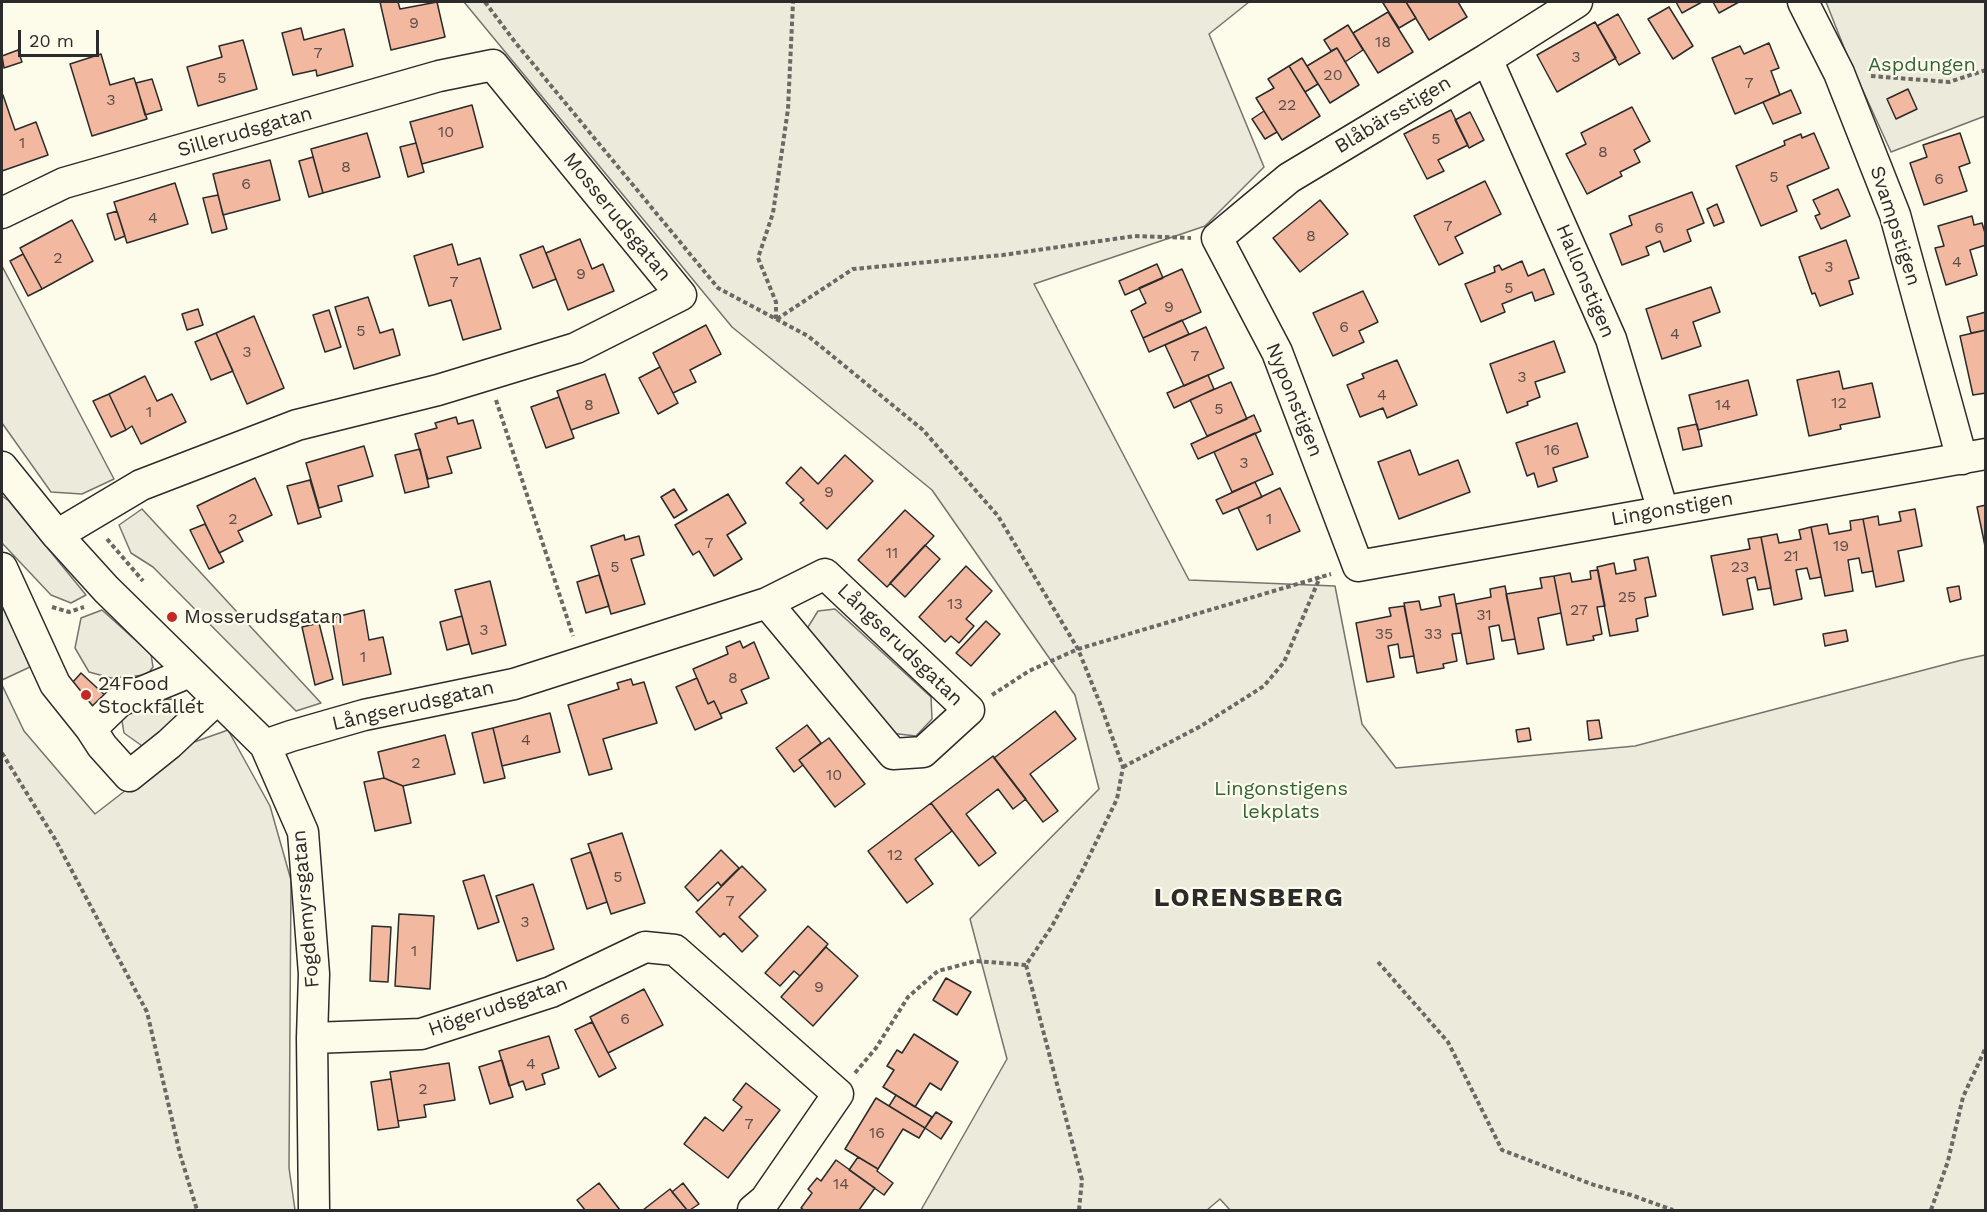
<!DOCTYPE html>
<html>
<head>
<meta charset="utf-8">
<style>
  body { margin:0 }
  #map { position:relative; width:1987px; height:1212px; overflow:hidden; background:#fdfbea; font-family:"Work Sans",sans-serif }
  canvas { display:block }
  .frame { position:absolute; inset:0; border:3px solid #2b2b2b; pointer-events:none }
  .scale { position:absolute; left:18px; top:30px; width:81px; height:27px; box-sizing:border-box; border:3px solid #2b2b2b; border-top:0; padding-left:8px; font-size:18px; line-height:21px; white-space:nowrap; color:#2b2b2b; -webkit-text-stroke:4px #fdfbea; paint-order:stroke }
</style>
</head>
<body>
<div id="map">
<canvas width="1987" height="1212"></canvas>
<div class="frame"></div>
<div class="scale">20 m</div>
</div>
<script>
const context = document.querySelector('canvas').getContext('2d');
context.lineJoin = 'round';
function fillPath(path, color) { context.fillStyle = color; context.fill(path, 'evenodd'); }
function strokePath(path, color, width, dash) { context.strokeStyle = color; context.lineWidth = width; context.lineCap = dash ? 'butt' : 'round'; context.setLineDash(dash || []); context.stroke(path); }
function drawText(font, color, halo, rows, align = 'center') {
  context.font = font + ' "Work Sans",sans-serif'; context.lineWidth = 4.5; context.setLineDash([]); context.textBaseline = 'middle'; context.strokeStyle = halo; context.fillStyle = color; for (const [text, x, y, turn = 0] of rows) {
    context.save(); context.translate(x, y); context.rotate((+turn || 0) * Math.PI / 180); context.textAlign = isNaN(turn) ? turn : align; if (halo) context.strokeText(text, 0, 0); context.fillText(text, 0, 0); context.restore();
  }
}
const green = new Path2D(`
  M464 2H1249L1209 34 1264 167 1205 226 1034 284 1189 580 1335 586 1362 724 1396 768 1635 746 1962 660 1985 655V1210H1230L1220 1199 1207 1210H921L1007 1059 970 919 1099 789 1075 695 932 490 732 327Z
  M1826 2H1985V116L1891 152 1849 60Z
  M2 266 114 479 82 494 51 492 2 423Z
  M2 496 9 501 86 595 71 603 51 595 2 543Z
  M142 509 321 703 296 711 153 567 131 553 119 525Z
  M835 609 931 697 932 719 916 736 890 733 813 647 808 627 818 611Z
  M102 610 151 654 153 667 147 675 111 678 89 672 75 648 81 618Z
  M2 685 24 731 95 814 183 746 228 730 270 806 291 880 289 1168 295 1210H2Z
  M177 699 184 708 145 748 124 733 121 715 128 700Z`);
fillPath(green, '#ecebdb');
strokePath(green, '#74746e', 1.5);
const parking = new Path2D(`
  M2 603 30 667 2 680Z`);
fillPath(parking, '#eceadb');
strokePath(parking, '#74746e', 1.5);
const building = new Path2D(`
  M380 2H398L400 9 437 2 445 37 391 50Z
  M1386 2H1406L1416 18 1399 28 1383 3Z
  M1406 2H1458L1467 17 1429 40Z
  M1676 2H1702L1682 13Z
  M1713 2H1739L1719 13Z
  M1669 7 1693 46 1673 59 1648 19Z
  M1388 12 1413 52 1378 73 1353 33Z
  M1618 14 1640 53 1619 65 1597 26Z
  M1595 22 1616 58 1557 92 1537 55Z
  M1348 25 1363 50 1345 62 1337 48 1331 51 1324 40Z
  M301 28 304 40 344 29 353 66 317 76 316 70 293 75 282 33Z
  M243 40 257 89 198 106 187 67 222 57 219 46Z
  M1769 43 1779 68 1771 71 1780 95 1735 114 1712 58 1740 46 1744 54Z
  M1337 48 1359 85 1330 103 1307 66Z
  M18 50 22 62 4 68 2 56Z
  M101 54 110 85 134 78 147 119 92 136 70 64Z
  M1302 58 1318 84 1305 92 1289 66Z
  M1289 66 1320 116 1282 140 1256 98 1274 88 1268 79Z
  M152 79 162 110 145 115 136 83Z
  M1908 89 1917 109 1896 119 1887 99Z
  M1791 90 1801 113 1773 124 1763 102Z
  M3 95 15 130 36 122 48 155 2 171V96Z
  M472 105 483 147 422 164 410 122Z
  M1632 107 1650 141 1634 150 1640 162 1620 172 1622 176 1587 194 1566 154 1586 144 1581 133Z
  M1451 110 1468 145 1438 160 1444 171 1427 179 1404 134Z
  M1264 111 1277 132 1265 139 1252 119Z
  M1470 112 1484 140 1469 148 1455 120Z
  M367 133 380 177 323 193 311 149Z
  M1814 133 1829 168 1787 186 1797 211 1761 226 1736 166 1785 145 1784 141 1801 134 1802 138Z
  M1960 133 1970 163 1959 167 1967 191 1924 205 1910 163 1927 157 1923 145Z
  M416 143 424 172 408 177 400 147Z
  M313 157 323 193 309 197 299 161Z
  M270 160 280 200 223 215 213 174Z
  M1485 181 1501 214 1455 237 1463 253 1439 265 1414 216Z
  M175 183 188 224 127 243 114 202Z
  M1838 189 1850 216 1821 229 1815 216 1820 214 1813 200Z
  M1692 192 1704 223 1687 230 1691 241 1664 252 1660 241 1646 247 1649 255 1622 265 1610 234 1632 225 1629 216Z
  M218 195 227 229 212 233 203 198Z
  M1320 200 1348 234 1300 272 1273 238Z
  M1717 204 1724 222 1714 226 1707 209Z
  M117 211 125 236 115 240 107 214Z
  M1972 216 1974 225 1982 223 1986 236V245L1970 250 1977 275 1946 285 1935 248 1944 246 1938 226Z
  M72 220 93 261 42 289 20 248Z
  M580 239 592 269 603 264 614 291 568 310 546 253Z
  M1846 240 1859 278 1849 281 1853 294 1820 306 1815 293 1812 294 1799 257Z
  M452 244 458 265 480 258 501 329 463 340 451 300 429 306 414 256Z
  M543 246 556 279 533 288 520 255Z
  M23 254 42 289 28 296 10 261Z
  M1522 261 1528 276 1544 269 1554 294 1535 301 1532 292 1502 304 1505 312 1481 322 1465 284 1495 272 1494 267 1499 265 1502 270Z
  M1157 264 1163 278 1125 295 1119 281Z
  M1182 269 1201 312 1143 338 1131 311 1146 303 1139 288Z
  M1711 287 1720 312 1693 322 1701 346 1662 359 1646 309Z
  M1363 291 1378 322 1359 331 1364 342 1333 356 1313 313Z
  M368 297 380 333 393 329 400 355 354 369 335 307Z
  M198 309 203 325 187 330 182 314Z
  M329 310 341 347 325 352 313 315Z
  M1986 312V330L1971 333 1967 317Z
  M254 316 284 388 247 404 216 333Z
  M1182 320 1189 334 1149 352 1143 338Z
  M706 325 721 354 690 370 696 382 673 393 653 353Z
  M1206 327 1224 368 1184 386 1165 345Z
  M1986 330V393L1973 395 1960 336Z
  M216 333 233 371 211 380 195 342Z
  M1554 341 1565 372 1535 382 1540 397 1527 402 1528 405 1507 413 1490 364Z
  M1397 360 1417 405 1387 418 1383 408 1360 417 1347 385 1364 378 1362 374Z
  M660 367 678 403 658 414 639 378Z
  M1839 371 1843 389 1872 383 1880 417 1840 425 1841 429 1809 436 1797 380Z
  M605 374 619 413 571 430 557 391Z
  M1208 375 1214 389 1174 408 1167 393Z
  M145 376 157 401 172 394 186 422 141 444 132 426 126 430 109 394Z
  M1748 380 1757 415 1698 430 1689 395Z
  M1231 382 1247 419 1207 436 1190 400Z
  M109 394 126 430 111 437 93 401Z
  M559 397 574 438 546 448 531 407Z
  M1254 415 1261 431 1198 459 1191 444Z
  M456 417 458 424 473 420 481 448 447 457 452 473 428 479 415 434 437 428 435 423Z
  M1577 423 1588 457 1553 468 1557 481 1538 487 1534 473 1527 476 1516 443Z
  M1697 424 1702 446 1683 450 1678 428Z
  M1255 433 1273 474 1232 492 1214 452Z
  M364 446 373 476 338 486 342 501 319 508 306 463Z
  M420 449 429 487 405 493 395 455Z
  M1410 450 1419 475 1458 460 1470 492 1399 519 1378 462Z
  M845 455 873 481 827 529 800 503 804 500 786 483 801 467 818 484Z
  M255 478 272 515 238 531 243 541 219 553 197 506Z
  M310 480 321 517 298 524 287 486Z
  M1255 482 1262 497 1223 514 1216 500Z
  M1280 488 1300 531 1257 550 1238 508Z
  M674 489 687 510 674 518 661 497Z
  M728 494 746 523 727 535 742 559 714 576 699 551 693 555 675 525Z
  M1986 505V551L1977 507Z
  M1915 509 1922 546 1898 551 1904 581 1876 587 1863 519 1878 516 1879 525 1901 521 1899 512Z
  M905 510 934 536 887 587 858 560Z
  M1863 519 1873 571 1862 573 1859 558 1848 560 1853 591 1825 596 1811 527 1827 524 1829 534 1851 530 1850 521Z
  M205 524 224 562 209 569 190 530Z
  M1811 527 1821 577 1810 579 1807 568 1796 570 1802 599 1774 605 1761 537 1777 534 1779 543 1801 539 1799 530Z
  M624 535 625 540 639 536 644 555 631 559 645 604 611 614 591 546Z
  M1761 537 1771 588 1758 590 1755 577 1747 579 1753 609 1723 615 1711 556 1750 549 1748 539Z
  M925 545 940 559 905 597 890 583Z
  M1648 557 1656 596 1645 598 1648 616 1636 619 1638 631 1610 636 1597 567 1614 563 1616 574 1636 570 1634 560Z
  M966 566 992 591 966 619 974 626 959 643 951 636 945 642 919 617Z
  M1598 570 1605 606 1597 607 1602 634 1593 636 1594 640 1567 645 1554 576 1570 573 1572 582 1591 579 1590 571Z
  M599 575 609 606 586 613 577 582Z
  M1554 576 1561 613 1538 618 1544 649 1518 654 1506 594 1542 588 1540 578Z
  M490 581 506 645 472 654 455 590Z
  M1505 586 1515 639 1502 641 1499 625 1489 627 1494 659 1467 664 1456 604 1491 597 1490 589Z
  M1959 586 1961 599 1950 602 1947 588Z
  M1454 594 1461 633 1452 634 1457 661 1443 664 1444 668 1417 673 1404 603 1419 601 1421 610 1441 606 1439 597Z
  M1404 606 1414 656 1400 658 1398 644 1388 646 1394 677 1367 682 1356 623 1391 616 1389 608Z
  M364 610 369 640 383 637 391 674 343 685 332 618Z
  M462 616 469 644 447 650 440 622Z
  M986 621 1000 634 971 666 956 653Z
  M319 623 333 679 315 685 302 627Z
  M1846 630 1848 641 1825 646 1823 634Z
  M740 641 743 648 754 642 769 678 741 690 747 703 720 714 714 701 708 704 693 669 728 654 726 647Z
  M81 673 108 698 92 716 64 692Z
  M697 678 708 704 714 701 722 718 695 730 676 687Z
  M631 679 633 685 644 682 657 723 603 739 612 769 589 775 568 705 619 689 617 683Z
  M1055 711 1076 739 1030 774 1058 811 1043 822 994 758Z
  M550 713 560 752 502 766 493 728Z
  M1599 720 1602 738 1589 740 1587 721Z
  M807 725 821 743 799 760 803 765 794 772 776 748Z
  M493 728 505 778 484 783 472 733Z
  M1529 728 1531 740 1518 742 1516 730Z
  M445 735 455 774 403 786 384 778 378 752Z
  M829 738 865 784 835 807 799 760Z
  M993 756 1026 799 1013 809 998 789 966 814 996 853 979 866 931 803Z
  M384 778 403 786 411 823 375 831 364 782Z
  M931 803 952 831 915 859 933 884 907 903 868 851Z
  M622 833 645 903 611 914 588 844Z
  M721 850 739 868 721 886 718 882 698 901 685 887Z
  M591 852 607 902 587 909 571 859Z
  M742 866 766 890 739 917 758 936 742 952 724 933 720 937 696 912Z
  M484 875 499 922 478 929 463 881Z
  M533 884 554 949 517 961 496 896Z
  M399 914 434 916 430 989 395 986Z
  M372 926 391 927 388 982 370 981Z
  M808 926 828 944 800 976 794 971 780 986 765 973Z
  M826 947 858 976 813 1026 781 997Z
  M946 978 971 992 957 1015 933 1000Z
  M644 989 663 1025 608 1053 590 1017Z
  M592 1022 616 1068 599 1077 575 1030Z
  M914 1034 958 1062 941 1090 930 1083 915 1107 883 1087 894 1070 887 1066 897 1050 902 1053Z
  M549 1036 559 1068 542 1074 545 1084 526 1090 523 1081 509 1086 499 1051Z
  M502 1060 513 1097 490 1104 479 1067Z
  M449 1063 455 1100 424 1105 426 1117 398 1121 390 1072Z
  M391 1079 399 1127 378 1130 371 1082Z
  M746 1083 780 1110 728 1178 684 1144 705 1117 723 1131 742 1107 733 1100Z
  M896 1095 932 1117 925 1128 889 1106Z
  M876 1098 925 1128 919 1138 903 1129 878 1169 845 1149Z
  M936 1112 952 1122 941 1139 925 1128Z
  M858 1157 878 1169 877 1171 893 1183 884 1195 849 1170Z
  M836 1160 875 1188 859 1210H804L801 1208 812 1193 808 1189 817 1178 821 1181Z
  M599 1183 620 1210H585L577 1200Z
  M683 1183 699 1204 690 1210H687L672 1192Z
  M670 1189 687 1210H643Z`);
fillPath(building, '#f2b8a0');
strokePath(building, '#2b2b2b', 1.5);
const minor = new Path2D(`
  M1577 2 1487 59 1289 178 1217 238 1277 352 1358 566 1986 454
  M1803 2 1839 73 1895 215 1962 459
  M1487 59 1611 339 1663 511
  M2 213 64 183 439 76 493 65 681 295 576 348 438 390 297 425 141 485 57 535
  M2 467 57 535 106 589 265 745 303 832 314 974 312 1038 314 1210
  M2 568 55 684 91 729 120 701 190 672
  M91 729 102 746 129 776 169 744 217 699
  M265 745 291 736 364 715 514 684 767 603 825 574 969 710 923 752 893 754 767 603
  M312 1038 421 1034 551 992 645 947 675 950 838 1094 765 1200 753 1210`);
strokePath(minor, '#2b2b2b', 33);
strokePath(new Path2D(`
  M485 2 515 42 718 288 808 336 923 430 998 516 1078 649 1101 706 1123 767 1117 799 1083 869 1052 926 1026 965 1082 1180 1079 1210
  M1871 76 1949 82 1986 70
  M776 319V302L758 258 773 213 788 109 793 2
  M777 319 853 269 1003 255 1135 236 1191 238
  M496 400 573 636
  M107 539 143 581
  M52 607 69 612 84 607
  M992 695 1029 671 1078 649 1331 574
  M2 753 55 839 147 1012 180 1154 197 1210
  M1123 767 1201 726 1264 686 1284 662 1320 577
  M1378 962 1448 1042 1502 1150 1594 1185 1631 1195 1673 1210
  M855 1073 876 1048 908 997 938 971 976 961 1026 965
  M1931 1210 1948 1161 1963 1097 1986 1047`), '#6a6964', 4, [4.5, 3]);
strokePath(minor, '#fdfbea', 30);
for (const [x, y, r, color] of [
  [172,617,6,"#c62828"],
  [86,695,6,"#c62828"]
]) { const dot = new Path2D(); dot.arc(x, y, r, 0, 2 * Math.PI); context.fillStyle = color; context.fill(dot); strokePath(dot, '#fdfbea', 2); }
drawText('16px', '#5d4e48', null, [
  ["9",414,23],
  ["18",1383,42],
  ["7",318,53],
  ["3",1576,57],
  ["20",1333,75],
  ["5",222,78],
  ["7",1749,83],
  ["3",111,100],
  ["22",1287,105],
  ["10",446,132],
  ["5",1436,139],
  ["1",22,143],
  ["8",1603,152],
  ["8",346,167],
  ["5",1774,177],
  ["6",1939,179],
  ["6",246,184],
  ["4",153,218],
  ["7",1448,226],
  ["6",1659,228],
  ["8",1311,236],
  ["2",58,258],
  ["4",1957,262],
  ["3",1829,267],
  ["9",581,274],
  ["7",454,282],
  ["5",1509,288],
  ["9",1169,307],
  ["6",1344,327],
  ["5",361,331],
  ["4",1675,334],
  ["3",247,352],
  ["7",1195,356],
  ["3",1522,377],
  ["4",1382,395],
  ["12",1839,403],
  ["8",589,405],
  ["14",1723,405],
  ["5",1219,409],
  ["1",149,412],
  ["16",1552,450],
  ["3",1244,463],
  ["9",829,492],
  ["2",233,519],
  ["1",1269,519],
  ["7",709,543],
  ["19",1841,546],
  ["11",892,553],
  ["21",1791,556],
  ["5",615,567],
  ["23",1740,567],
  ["25",1627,597],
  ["13",955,604],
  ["27",1579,610],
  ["31",1484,615],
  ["3",484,630],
  ["35",1384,634],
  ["33",1433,634],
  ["1",363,657],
  ["8",733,678],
  ["4",526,740],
  ["2",416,763],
  ["10",834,775],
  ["12",895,855],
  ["5",618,877],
  ["7",730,901],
  ["3",525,922],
  ["1",414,951],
  ["9",819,987],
  ["6",625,1019],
  ["4",531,1064],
  ["2",423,1089],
  ["7",749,1124],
  ["16",877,1133],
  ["14",841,1184]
]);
drawText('20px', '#34623c', '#fdfbea', [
  ["Aspdungen",1922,65],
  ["Lingonstigens",1281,789],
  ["lekplats",1281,812]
]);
drawText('20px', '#2b2b2b', '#fdfbea', [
  ["Blåbärsstigen",1393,115,-31],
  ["Sillerudsgatan",245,132,-16],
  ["Mosserudsgatan",617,217,51],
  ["Svampstigen",1895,226,72],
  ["Hallonstigen",1585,281,67],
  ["Nyponstigen",1294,400,68],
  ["Lingonstigen",1672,509,-10],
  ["Långserudsgatan",900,645,44],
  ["Långserudsgatan",413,706,-13],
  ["Fogdemyrsgatan",306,909,-95],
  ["Högerudsgatan",498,1007,-19]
]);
drawText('20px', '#2b2b2b', '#fdfbea', [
  ["Mosserudsgatan",184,617],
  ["24Food",98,684],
  ["Stockfallet",98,707]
], 'left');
context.letterSpacing = '1.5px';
drawText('bold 26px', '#2b2b2b', '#fdfbea', [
  ["LORENSBERG",1249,898]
]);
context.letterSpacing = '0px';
</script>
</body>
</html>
